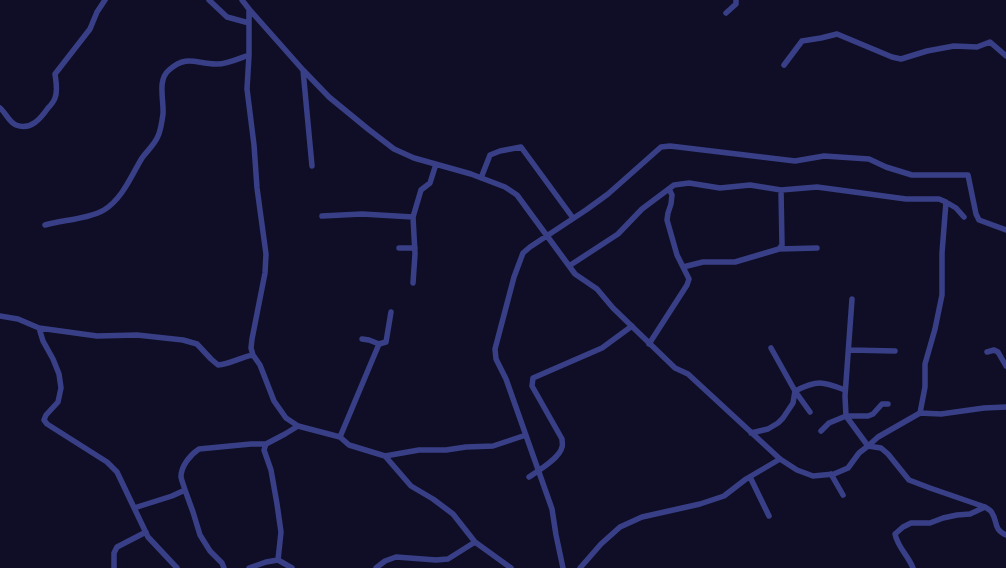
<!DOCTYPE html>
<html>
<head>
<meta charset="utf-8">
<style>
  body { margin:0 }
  canvas { display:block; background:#0f0e26 }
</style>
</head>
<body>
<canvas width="1006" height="568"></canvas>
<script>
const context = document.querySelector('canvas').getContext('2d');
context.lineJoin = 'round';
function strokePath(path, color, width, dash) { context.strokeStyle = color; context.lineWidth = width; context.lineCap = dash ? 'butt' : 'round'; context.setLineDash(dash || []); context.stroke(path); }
strokePath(new Path2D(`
  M209 0 227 17 249 23
  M242 0 249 9 303 70 329 97 368 129 394 149 414 158 471 174 505 187 517 195 575 274 597 289 613 308 675 368 688 374 780 459 797 470 813 476 834 474 848 468 859 453 868 446 881 448 888 454 909 480 930 488 985 507C988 509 991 510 992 513 998 522 993 529 1006 535
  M249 9V55L247 89 254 145 257 188 266 254 265 273 252 339 251 348 253 355 260 365 274 401 286 418 298 426 340 437 349 445 385 456 411 486 433 499 453 514 475 542 511 568
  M726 13 736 4V0
  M784 65 802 41 821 38 837 34 892 57 901 59 927 51 954 46 977 47 990 42 1006 56
  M303 70 312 166
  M0 108C6 113 9 122 16 125 31 131 41 118 48 108 51 105 54 101 55 98 58 91 56 81 55 74L90 29 97 12 105 0
  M481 178 490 155 500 151 521 147 573 218
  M322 216 362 214 413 217
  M45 225C62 220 89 219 104 210 123 198 131 176 142 158 147 151 155 144 158 136 161 130 162 121 163 114 164 100 157 80 169 70 187 54 196 64 216 64 225 65 240 58 249 55
  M399 248H415
  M779 249 817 248
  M569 266 618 234 642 209 674 185 689 183 720 188 750 185 781 190 817 187 906 199H939L946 202 956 208 964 217
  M683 267 703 262H735L779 249 782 245 781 190
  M413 283 415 254 413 217 421 190 430 183 436 164
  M852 299 845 396 846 416 868 446 878 437 920 413 941 414 984 408 1006 407
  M0 316 18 319 39 328 97 336 137 335 183 340 197 344 211 359 218 365C230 364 241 357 253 355
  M39 328 43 341 53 359 59 374 61 388 58 402 46 415 44 420 47 424 107 462 117 472 148 537 177 568
  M362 339 369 340 379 344
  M649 344 687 285 689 279 677 255 667 220 668 213 671 204 672 195 669 189
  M771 348 795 391 810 412
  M849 350 895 351
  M987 352 994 350 998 352 1006 366
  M920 413 925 387V364L935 329 942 295V253L946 202
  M821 431 829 423 846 416H868L873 414 882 404H888
  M751 433 768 429 778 423 783 418 793 403 795 391C817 380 822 381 845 390
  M340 437 379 344 386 342 391 312
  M385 456 419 450H446L466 447 493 446 526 435
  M831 474 843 495
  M529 477C538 471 560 458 562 447 563 445 562 442 562 439L532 386 533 378 602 348 632 326
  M750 477 769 516
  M185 490C184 486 182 482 181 477 181 466 190 455 199 449L251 444H266
  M134 508 172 496 185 490 193 512 200 535 210 551 222 563 224 568
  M278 560 281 532 277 504 271 470 264 450 266 444 285 434 298 426
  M114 568V553L117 547 146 532
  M249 568 266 562 278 560 292 568
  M376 568 385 561 396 557 436 560 448 559 475 542
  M563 568 556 535 552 509 506 379 496 359 495 349 514 277 523 253 530 247 586 210 608 194 661 147 670 146 795 161 824 156 869 159 886 167 912 175H968L976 214 979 220 1006 230
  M580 568 601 544 620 527 642 517 700 504 724 496 746 479 780 459
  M913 568C908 555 898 548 895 534L903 527 911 523H930L943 518 957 515 970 514 985 507`), '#383f86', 5.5);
</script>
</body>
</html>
